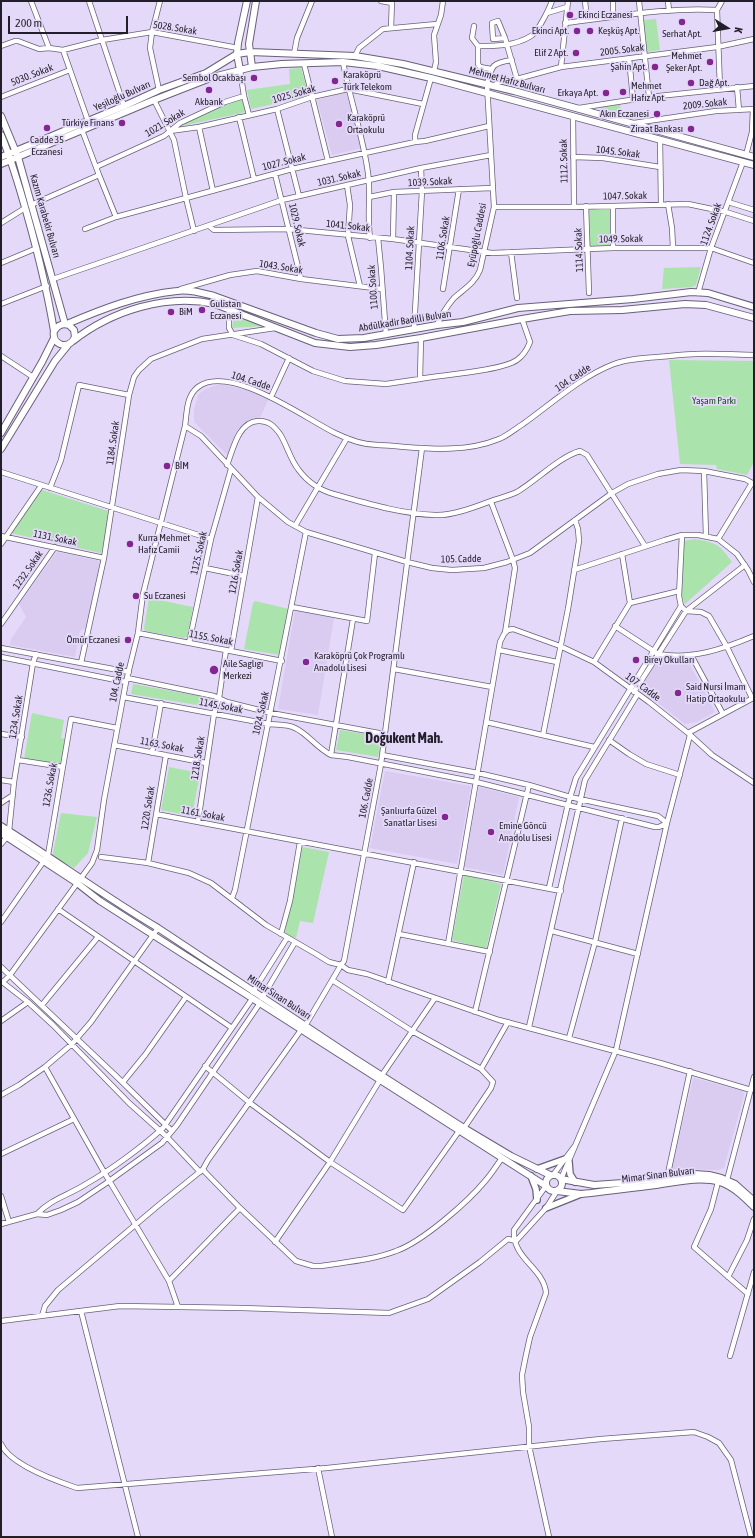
<!DOCTYPE html>
<html>
<head>
<meta charset="utf-8">
<style>
  body { margin:0 }
  #map { position:relative; width:755px; height:1538px; overflow:hidden; background:#e4d9f8; font-family:"Asap Condensed",sans-serif }
  canvas { display:block }
  .frame { position:absolute; inset:0; border:2px solid #231f2a; pointer-events:none }
  .north { position:absolute; left:707px; top:8px; width:40px; height:40px; -webkit-text-stroke:3px #e4d9f8; paint-order:stroke; rotate:101deg; font-size:11px; font-weight:700; line-height:16px; text-align:center; color:#231f2a }
  .north::after { content:''; display:block; margin:auto; width:14px; height:18px; background:#231f2a; clip-path:polygon(50% 0,100% 100%,50% 72%,0 100%) }
  .scale { position:absolute; left:8px; top:16px; width:120px; height:18px; box-sizing:border-box; border:2px solid #231f2a; border-top:0; padding-left:5px; font-size:12px; line-height:14px; white-space:nowrap; color:#231f2a; -webkit-text-stroke:3px #e4d9f8; paint-order:stroke }
</style>
</head>
<body>
<div id="map">
<canvas width="755" height="1538"></canvas>
<div class="frame"></div>
<div class="north">K</div>
<div class="scale">200 m</div>
</div>
<script>
const context = document.querySelector('canvas').getContext('2d');
context.lineJoin = 'round';
function fillPath(path, color) { context.fillStyle = color; context.fill(path, 'evenodd'); }
function strokePath(path, color, width, dash) { context.strokeStyle = color; context.lineWidth = width; context.lineCap = dash ? 'butt' : 'round'; context.setLineDash(dash || []); context.stroke(path); }
function drawText(font, color, halo, rows, align = 'center') {
  context.font = font + ' "Asap Condensed",sans-serif'; context.lineWidth = 3.5; context.setLineDash([]); context.textBaseline = 'middle'; context.strokeStyle = halo; context.fillStyle = color; for (const [text, x, y, turn = 0] of rows) {
    context.save(); context.translate(x, y); context.rotate((+turn || 0) * Math.PI / 180); context.textAlign = isNaN(turn) ? turn : align; if (halo) context.strokeText(text, 0, 0); context.fillText(text, 0, 0); context.restore();
  }
}
fillPath(new Path2D(`
  M346 92 362 148 332 155 317 100Z
  M219 384 239 388 269 398 260 418 250 419 239 429 229 454 227 455 194 422V410L198 395 204 390Z
  M58 552 100 561 87 627 80 631 75 657 10 645 11 639 26 617 19 604 56 553Z
  M295 610 334 618 318 715 278 709Z
  M687 659 715 712 697 722 685 724 657 702 649 691H641L639 688 654 660Z
  M385 771 471 786 457 864 370 848Z
  M479 787 519 797 503 875 464 867Z
  M694 1078 743 1091 744 1095 724 1168 718 1170 685 1169 674 1171 672 1168 693 1079Z`), '#daccf1');
fillPath(new Path2D(`
  M656 19 660 50 646 52 642 20Z
  M301 68 309 96 251 109 247 90 290 84 289 69Z
  M242 99 246 112 182 126V124L226 105Z
  M620 104 621 114 598 107Z
  M589 210H610L611 246 590 247Z
  M701 267 696 285 692 287 662 289 664 268Z
  M234 316 264 326 232 328Z
  M669 360 754 361V462L747 475 717 469 716 465 680 464Z
  M42 490 108 511 105 538 101 553 11 533Z
  M695 539C717 543 719 544 732 562L685 604 682 596 684 541Z
  M149 598 193 607 188 636 184 638 145 631 144 628Z
  M255 601 289 609 280 655 244 649 253 603Z
  M133 684 210 698 212 701 209 707 131 694Z
  M32 713 64 720 61 738 66 739 61 765 24 759Z
  M340 730 382 737 378 757 336 750Z
  M169 767 200 773 192 816 161 810Z
  M61 813 97 817 88 853 74 868 55 858 53 853Z
  M302 847 329 852 313 923 300 921 296 938 286 935 285 931Z
  M464 875 501 884 486 949 452 940Z`), '#abe3ac');
const minor = new Path2D(`
  M31 1 49 48
  M89 1 124 106
  M381 1 392 3
  M585 1 587 20
  M613 1V16
  M639 1 649 97
  M668 1 669 11
  M547 13 567 7
  M565 23C616 17 666 7 717 10
  M474 26 472 38 478 46V64L480 67 491 69
  M391 28 392 1
  M505 38 493 39 492 23 498 21 505 38 517 79
  M1 46 15 41H18L39 49 49 48 63 50 102 40 152 32 238 48
  M478 46C496 46 515 46 531 36 538 32 549 9 552 1
  M63 50 88 121
  M294 54 297 38 312 1
  M355 56 359 48 383 29 437 24
  M629 58 633 99
  M343 62C350 100 363 136 368 173 371 195 367 216 370 238
  M304 64 328 161
  M561 67 568 1
  M240 70 244 96 249 115
  M434 71 436 62 434 35 441 15 443 1
  M493 86 499 82 517 79 561 67 717 47 754 39
  M737 87 739 110
  M720 88 717 10 722 1
  M159 90 150 48 152 32 160 1
  M1 97 70 70
  M154 100 174 140 186 198 292 169 415 142 425 141 489 126
  M579 108 649 97 754 86
  M277 109 299 196
  M573 116 574 207
  M239 117 254 179
  M634 123 716 111 754 109
  M199 127 213 191
  M170 131 199 127 277 109 312 97 348 89 423 104
  M660 139 661 204
  M415 142V135L431 78
  M746 155 752 132 753 109
  M573 157 603 158 660 167
  M96 167 164 136 180 123 225 102 244 96
  M275 174 301 279
  M99 175 116 217
  M347 185 350 205 348 236 360 286
  M369 197 394 192 492 188
  M728 202 754 210
  M668 204 672 228 673 248
  M31 205 99 175 82 130
  M586 206 589 293
  M613 206V248
  M494 207H574L688 204 726 212 754 221
  M1 223 25 208
  M209 226 214 230 288 229 393 239 492 253 613 248H711L754 263
  M85 229 116 217 186 198 194 231
  M378 238 381 268 386 335
  M393 239 394 192
  M511 252 517 298
  M1 263 37 248
  M53 279 282 200 421 168 491 155
  M181 289 230 275 257 271 301 279 382 289
  M443 289 459 189
  M698 293 711 248 743 162
  M1 304 47 286
  M229 309V328L233 335 261 344 313 371 345 381 386 384 420 379
  M437 325C441 316 447 306 454 298 464 289 475 283 480 270L494 207 487 84C492 65 492 63 512 60
  M414 329 422 191 421 168
  M421 338 420 379C442 375 501 371 517 360 524 355 527 350 530 342L522 319
  M1 356 33 377
  M271 397 289 358
  M185 426 201 436 258 497 288 522 306 532 407 562 432 568 452 570 484 568 507 562 530 553 612 493 628 484 658 474 681 470 704 471 745 479 754 484
  M227 465C233 450 238 422 258 421 268 420 274 426 280 434 287 445 290 459 298 469 308 483 321 491 337 495 369 504 402 514 435 515 452 516 475 507 491 501 499 498 509 496 517 492 536 481 559 457 580 451L587 455 645 546
  M704 471 706 536
  M1 472 211 539
  M50 488 61 460 79 385 129 395
  M491 502 513 560 515 568 505 633
  M295 526 347 438
  M682 535 679 596 681 606 686 611 701 612 709 616 727 647 752 698
  M1 536 104 558
  M718 539 752 483
  M1 544 41 486
  M205 568 244 576
  M574 570 665 540 682 535H698L718 539 737 554 748 570 754 582
  M630 603 679 591
  M292 607 367 621 375 553
  M353 619 331 755 348 757 476 782 655 827H659L667 823 658 816 570 797 529 785 478 773 382 755
  M1 624 55 547
  M615 626 658 654C692 660 723 649 754 636
  M138 633 282 661
  M189 643 211 539 231 469
  M1 648 129 672
  M499 650 557 662
  M231 651 258 497
  M691 655 723 714
  M1 657 126 682
  M594 662 630 603 622 554
  M81 663 104 558 129 395 134 377 139 370 151 359 202 339 275 328
  M394 669 492 687
  M127 678 214 696 227 702 271 713 384 734
  M634 692 686 611 745 565
  M123 697 269 724C277 725 287 724 295 728 308 734 317 748 331 755
  M486 722 594 747
  M688 733 753 698
  M1 734 22 737
  M543 735 568 609 579 541 578 529 575 520
  M609 740 629 754 646 764 680 775
  M114 745 206 763
  M152 753 161 703
  M18 760 63 767
  M1 780 14 782
  M1 803 13 795
  M156 814 561 891
  M198 822 214 714 219 698 226 650
  M1 844 7 837 9 831 14 782 33 663 36 654
  M101 857 148 863 189 873 211 883 266 925 316 954 329 962 341 965 348 970 367 974 499 1020 660 1063 751 1090
  M148 863 166 755
  M549 888 568 804 576 778 681 606
  M232 898 235 890 306 532
  M58 909 232 1028
  M1 922 48 855 71 719 117 728
  M552 931 638 954
  M281 934 290 901 300 842
  M399 934 490 952
  M448 944 500 642 504 634 508 630 513 629 560 646 594 662 649 702 688 733 712 755 754 783
  M1 967 116 1076 172 1131
  M332 980 412 1031 481 1069 493 1082 491 1088 464 1128
  M1 981 28 1002 53 1025 129 1103 167 1137 200 1172
  M3 982 10 975 92 863 97 850 104 800 126 682 138 633 143 594 185 426C187 413 186 396 198 387 230 363 306 419 335 433 349 440 363 445 378 445 418 447 460 455 499 439 507 436 515 429 523 424 551 404 582 376 614 364 628 359 643 358 658 357 671 356 684 354 696 354 715 353 735 355 754 355
  M388 982 414 862
  M253 992 287 938
  M262 998 295 942
  M252 999 163 1128C142 1147 111 1170 86 1184 69 1195 51 1199 37 1214L47 1215 61 1210 78 1202 105 1184 162 1143 177 1125 260 1003
  M42 1005 98 937
  M475 1012 529 785
  M1 1021 28 1002
  M305 1026 341 965 344 961 381 764 422 448
  M529 1027 585 780 637 695
  M301 1030 208 1160 203 1169 205 1172 240 1208 296 1261 313 1266H321C346 1262 373 1260 396 1251 422 1242 468 1202 486 1180 492 1173 497 1165 502 1158
  M569 1038 595 942 622 818
  M205 1066 250 1103 330 1162 403 1210 459 1131
  M45 1067 104 1172 169 1281 178 1307
  M481 1069 508 1022
  M382 1075 435 998
  M123 1082 145 1055 186 997
  M1 1095 19 1085 45 1067 72 1044 91 1022 158 928
  M1 1154 74 1119
  M553 1175 574 1147
  M667 1178 690 1071
  M561 1179 616 1050 667 823 690 735
  M727 1180 754 1077
  M718 1182 711 1209 694 1247 748 1294
  M546 1186 514 1230C512 1259 544 1268 546 1293L530 1337 526 1355 522 1375 523 1392 529 1427V1446L549 1537
  M1 1196 9 1222
  M1 1224 37 1214
  M516 1241 546 1208 557 1191
  M275 1242 330 1162 380 1080
  M728 1277 747 1240 754 1219
  M169 1281 240 1208
  M81 1311 138 1537
  M42 1316 45 1306 58 1290 160 1204 202 1170
  M1 1321 120 1306 242 1308 389 1313 428 1299 480 1262 508 1239 516 1241
  M730 1356 754 1272
  M1 1444C10 1465 56 1481 77 1488L327 1468 601 1439 694 1432 708 1437 719 1443 731 1460 751 1537
  M318 1468 332 1537`);
const tertiary = new Path2D(`
  M569 1162 570 1174 575 1182
  M537 1169 565 1159
  M531 1176 536 1189 537 1200
  M546 1208 581 1194`);
const secondary = new Path2D(`
  M252 67 249 44 256 1
  M240 70 237 54 238 43 247 1
  M1 116 18 157 65 324
  M1 135C9 153 14 171 20 190 34 237 46 283 54 331 51 345 69 351 75 337L74 330 69 325C62 323 58 325 54 331
  M1 157 124 106 159 90 206 73 237 54 250 52 355 56 403 64 514 91 754 157
  M1 164 154 100 213 77 252 67 282 64 343 62 378 66 431 78 754 165
  M67 324C102 309 138 295 177 291 189 289 202 293 214 296L316 333 338 339 364 338 437 325 463 322 518 308 633 299 691 292 708 293 754 307
  M73 341C111 311 167 293 215 304L315 343 350 347 376 345 421 338 522 319 570 311 622 310 685 304 706 305 754 318
  M1 433 42 362 54 338
  M1 449 55 361 68 345
  M1 826C54 859 104 896 158 928L354 1058 464 1128 511 1156 550 1175
  M1 833 77 883 100 901 546 1186
  M546 1183a8 8 0 1 1 16 0a8 8 0 1 1-16 0Z
  M561 1179 594 1185 623 1183 694 1174 709 1175 721 1178 735 1184 754 1201
  M557 1191 581 1194 591 1193C613 1190 634 1188 656 1185 676 1182 700 1176 720 1182 734 1187 744 1197 754 1207`);
strokePath(minor, '#6a607b', 6);
strokePath(tertiary, '#6a607b', 8);
strokePath(secondary, '#6a607b', 8);
strokePath(minor, '#fff', 4.5);
strokePath(tertiary, '#fff', 5.5);
strokePath(secondary, '#fff', 6);
for (const [x, y, r, color] of [
  [570,15,4,"#842691"],
  [682,22,4,"#842691"],
  [577,31,4,"#842691"],
  [590,31,4,"#842691"],
  [576,53,4,"#842691"],
  [710,62,4,"#842691"],
  [655,67,4,"#842691"],
  [254,78,4,"#842691"],
  [335,81,4,"#842691"],
  [691,83,4,"#842691"],
  [209,90,4,"#842691"],
  [623,92,4,"#842691"],
  [606,93,4,"#842691"],
  [657,114,4,"#842691"],
  [122,123,4,"#842691"],
  [339,124,4,"#842691"],
  [47,128,4,"#842691"],
  [691,129,4,"#842691"],
  [202,310,4,"#842691"],
  [171,312,4,"#842691"],
  [167,466,4,"#842691"],
  [130,544,4,"#842691"],
  [136,596,4,"#842691"],
  [128,640,4,"#842691"],
  [636,660,4,"#842691"],
  [306,662,4,"#842691"],
  [214,670,5,"#842691"],
  [678,693,4,"#842691"],
  [445,817,4,"#842691"],
  [491,832,4,"#842691"]
]) { const dot = new Path2D(); dot.arc(x, y, r, 0, 2 * Math.PI); context.fillStyle = color; context.fill(dot); strokePath(dot, '#e4d9f8', 1.5); }
drawText('10px', '#231f2a', '#e4d9f8', [
  ["Ekinci Eczanesi",578,15],
  ["Ekinci Apt.",569,31,"right"],
  ["Keşküş Apt.",598,31],
  ["Serhat Apt.",682,34,"center"],
  ["Elif 2 Apt.",568,53,"right"],
  ["Mehmet",702,56,"right"],
  ["Şeker Apt.",702,68,"right"],
  ["Şahin Apt.",647,67,"right"],
  ["Karaköprü",343,75],
  ["Türk Telekom",343,87],
  ["Sembol Ocakbaşı",246,78,"right"],
  ["Dağ Apt.",699,83],
  ["Mehmet",631,86],
  ["Hafız Apt.",631,98],
  ["Erkaya Apt.",598,93,"right"],
  ["Akbank",209,102,"center"],
  ["Akın Eczanesi",649,114,"right"],
  ["Karaköprü",347,118],
  ["Ortaokulu",347,130],
  ["Türkiye Finans",114,123,"right"],
  ["Ziraat Bankası",683,129,"right"],
  ["Cadde 35",47,140,"center"],
  ["Eczanesi",47,152,"center"],
  ["Gulistan",210,304],
  ["Eczanesi",210,316],
  ["BiM",179,312],
  ["BİM",175,466],
  ["Kurra Mehmet",138,538],
  ["Hafız Camii",138,550],
  ["Su Eczanesi",144,596],
  ["Ömür Eczanesi",120,640,"right"],
  ["Karaköprü Çok Programlı",314,656],
  ["Anadolu Lisesi",314,668],
  ["Birey Okulları",644,660],
  ["Aile Saglıgı",223,664],
  ["Merkezi",223,676],
  ["Said Nursi İmam",686,687],
  ["Hatip Ortaokulu",686,699],
  ["Şanlıurfa Güzel",437,811,"right"],
  ["Sanatlar Lisesi",437,823,"right"],
  ["Emine Göncü",499,826],
  ["Anadolu Lisesi",499,838]
], 'left');
drawText('10px', '#231f2a', '#e4d9f8', [
  ["5028. Sokak",175,28,9],
  ["2005. Sokak",622,50,-7],
  ["5030. Sokak",32,75,-21],
  ["Mehmet Hafız Bulvarı",507,80,15],
  ["1025. Sokak",294,94,-16],
  ["Yeşiloğlu Bulvarı",122,96,-24],
  ["2009. Sokak",705,104,-6],
  ["1021. Sokak",165,123,-31],
  ["1045. Sokak",618,152,7],
  ["1112. Sokak",564,161,-91],
  ["1027. Sokak",284,162,-14],
  ["1031. Sokak",339,178,-13],
  ["1039. Sokak",430,182,-3],
  ["1047. Sokak",625,196,-1],
  ["Kazım Karabekir Bulvarı",45,216,74],
  ["1124. Sokak",711,224,-70],
  ["1029. Sokak",297,225,77],
  ["1041. Sokak",348,226,6],
  ["Eyüpoğlu Caddesi",477,235,-79],
  ["1106. Sokak",443,238,-81],
  ["1049. Sokak",621,239,-1],
  ["1104. Sokak",410,248,-87],
  ["1114. Sokak",579,250,-92],
  ["1043. Sokak",281,267,9],
  ["1100. Sokak",373,287,-94],
  ["Abdülkadir Badilli Bulvarı",405,321,-9],
  ["104. Cadde",573,378,-34],
  ["104. Cadde",251,381,18],
  ["1184. Sokak",113,443,-82],
  ["1131. Sokak",55,538,12],
  ["1125. Sokak",199,553,-77],
  ["105. Cadde",461,559,-1],
  ["1232. Sokak",28,570,-55],
  ["1216. Sokak",236,572,-80],
  ["1155. Sokak",211,638,11],
  ["104. Cadde",117,682,-78],
  ["107. Cadde",643,687,36],
  ["1145. Sokak",221,706,11],
  ["1024. Sokak",261,713,-77],
  ["1234. Sokak",16,717,-81],
  ["1163. Sokak",162,745,11],
  ["1218. Sokak",198,758,-81],
  ["1236. Sokak",50,785,-80],
  ["106. Cadde",366,798,-79],
  ["1220. Sokak",148,808,-81],
  ["1161. Sokak",203,814,11],
  ["Mimar Sinan Bulvarı",279,997,33],
  ["Mimar Sinan Bulvarı",658,1175,-7]
]);
drawText('10px', '#19511e', '#e4d9f8', [
  ["Yaşam Parkı",714,401]
]);
drawText('bold 14px', '#231f2a', '#e4d9f8', [
  ["Doğukent Mah.",404,739]
]);
</script>
</body>
</html>
